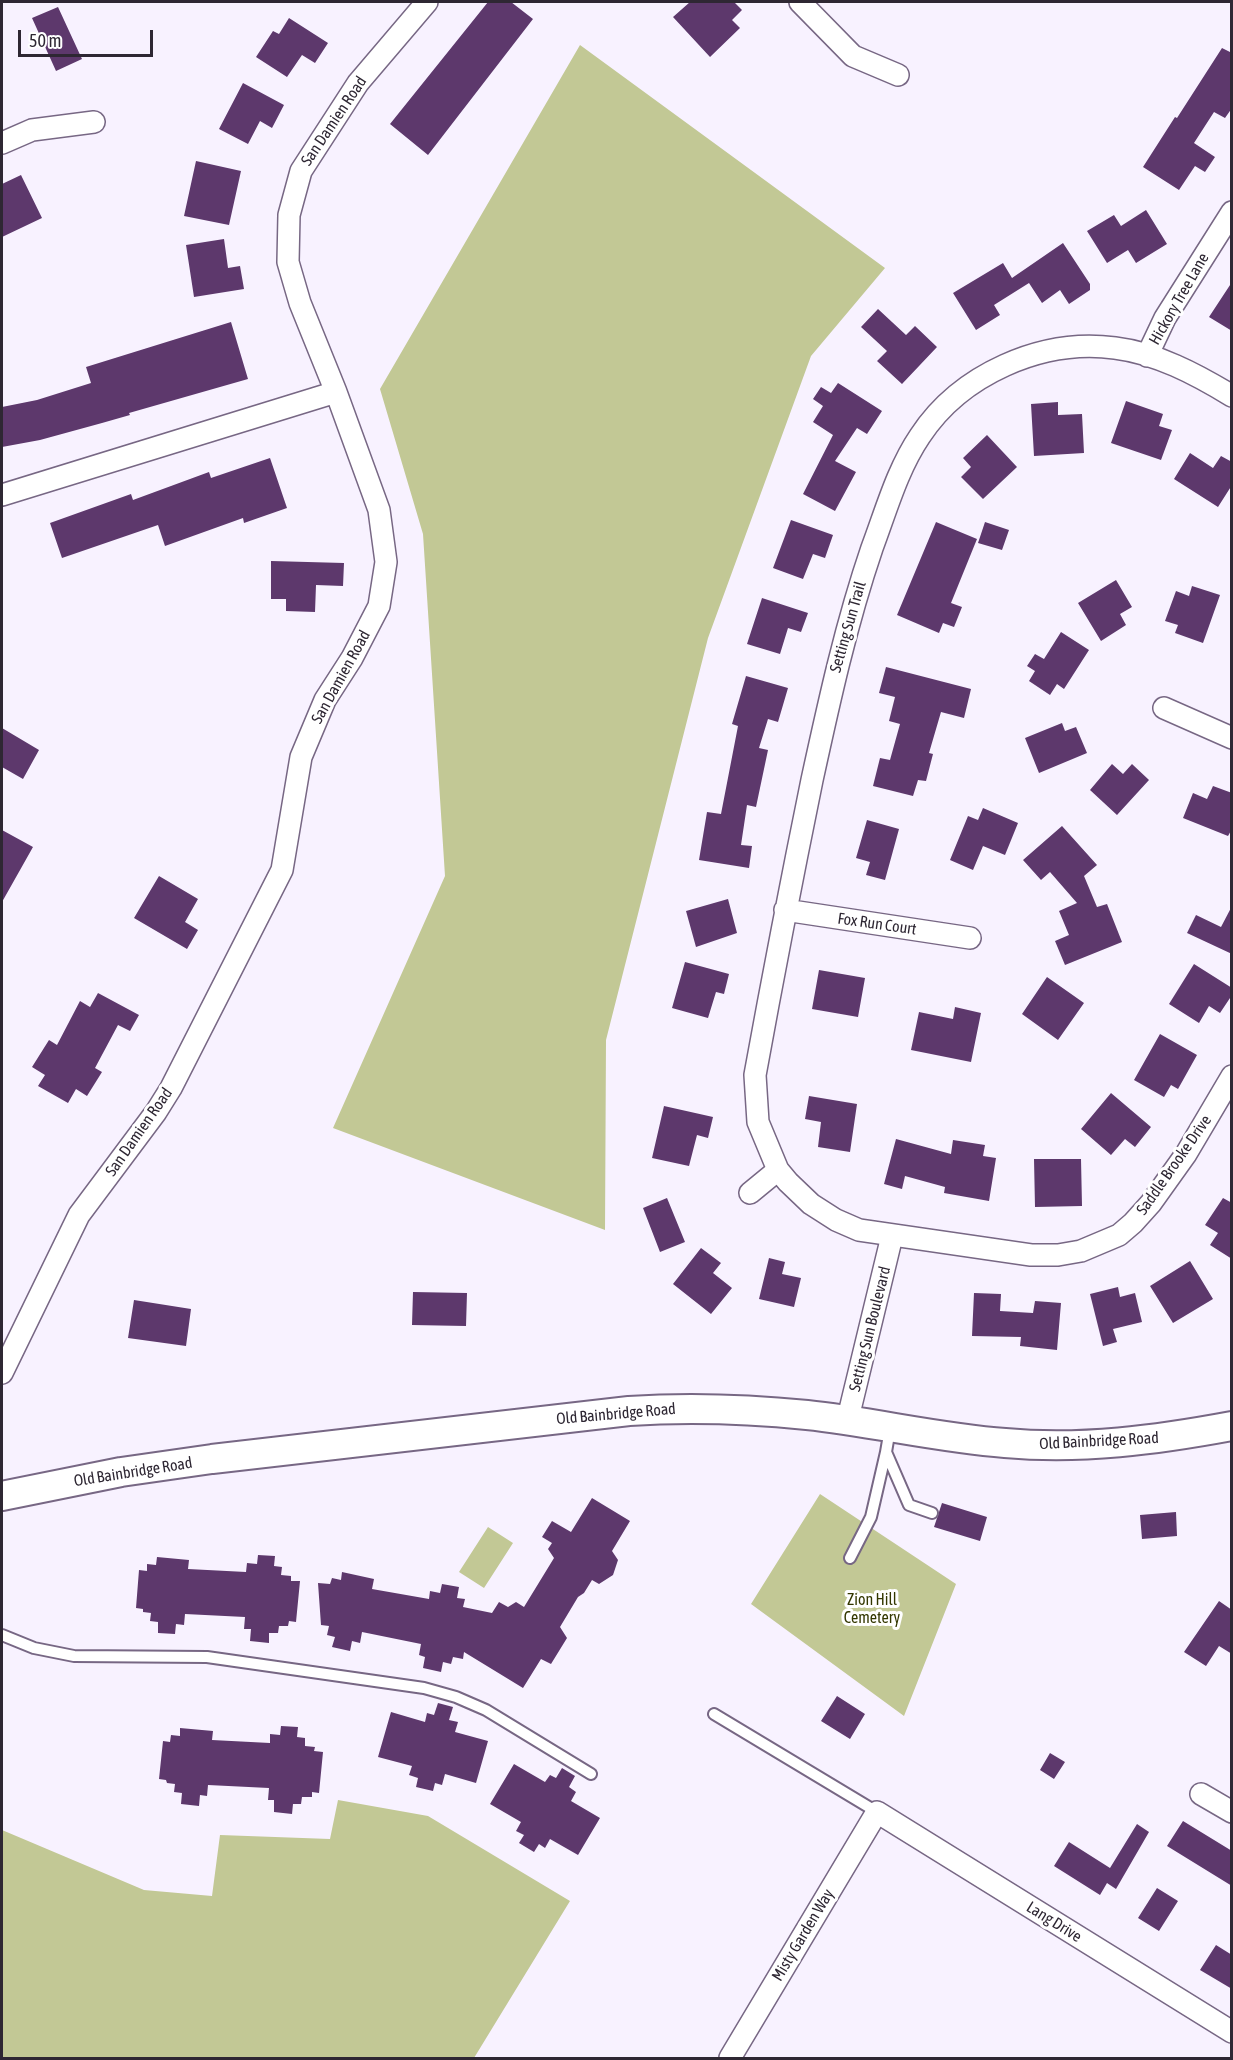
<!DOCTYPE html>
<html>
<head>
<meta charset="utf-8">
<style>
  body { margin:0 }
  #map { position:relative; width:1233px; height:2060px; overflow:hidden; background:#f8f2ff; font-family:"Asap Condensed",sans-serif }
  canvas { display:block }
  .frame { position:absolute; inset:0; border:3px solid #2e2733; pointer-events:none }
  .scale { position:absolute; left:18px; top:30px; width:135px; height:27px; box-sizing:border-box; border:3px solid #2e2733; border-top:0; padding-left:8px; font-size:18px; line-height:21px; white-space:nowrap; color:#2e2733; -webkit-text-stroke:4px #fff; paint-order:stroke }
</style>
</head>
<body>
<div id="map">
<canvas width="1233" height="2060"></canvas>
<div class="frame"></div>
<div class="scale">50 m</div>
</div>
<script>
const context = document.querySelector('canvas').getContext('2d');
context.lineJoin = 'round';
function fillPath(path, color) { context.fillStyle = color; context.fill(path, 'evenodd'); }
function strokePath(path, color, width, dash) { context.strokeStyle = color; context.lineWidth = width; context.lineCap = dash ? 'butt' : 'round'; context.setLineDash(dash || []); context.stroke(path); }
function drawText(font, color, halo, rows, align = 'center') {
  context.font = font + ' "Asap Condensed",sans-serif'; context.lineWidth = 6; context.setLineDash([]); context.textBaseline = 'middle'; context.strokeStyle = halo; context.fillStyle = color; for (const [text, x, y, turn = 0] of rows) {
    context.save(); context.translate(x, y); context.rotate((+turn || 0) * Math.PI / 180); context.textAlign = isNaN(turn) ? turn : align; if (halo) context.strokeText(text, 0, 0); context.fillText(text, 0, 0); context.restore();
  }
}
fillPath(new Path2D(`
  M580 45 885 268 811 356 708 638 606 1040 605 1230 333 1128 445 876 423 534 380 389Z
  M820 1494 956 1584 904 1716 751 1604Z
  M488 1527 513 1543 484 1588 459 1572Z
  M338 1800 428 1816 570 1901 474 2058H2V1830L144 1890 212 1896 220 1835 330 1839Z`), '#c2c895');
fillPath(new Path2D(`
  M488 2H511L533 19 428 155 390 124Z
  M690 2H734L742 10 732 20 740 28 710 57 673 17Z
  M58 7 82 59 56 71 32 18Z
  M289 18 328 43 315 63 302 55 287 77 256 57 273 31 279 34Z
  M1222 48 1232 53V108L1225 118 1214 112 1194 143 1215 157 1205 172 1195 166 1179 190 1143 167 1175 117 1177 118Z
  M243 83 284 105 272 128 260 121 248 144 219 129Z
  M196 161 241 171 229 225 184 216Z
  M21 175 42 218 2 237V184Z
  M1146 210 1167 244 1136 263 1128 250 1107 263 1087 231 1114 215 1121 226Z
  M224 239 228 268 240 266 244 289 194 297 186 245Z
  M1063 243 1090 284V290L1069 304 1060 290 1042 303 1029 283 994 305 1000 315 976 330 953 293 1003 263 1012 278Z
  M1232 282V331L1209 317Z
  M878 309 906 335 915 326 937 347 902 384 877 361 887 351 861 327Z
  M231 322 248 379 129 413 130 415 102 423 40 440 2 447V407L37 400 91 383 86 367Z
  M838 383 882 411 867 434 857 428 835 461 856 472 835 511 803 494 833 435 813 422 823 406 813 399 821 387 831 393Z
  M1126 401 1163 414 1159 426 1172 430 1161 460 1111 443Z
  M1058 402V415L1082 414 1084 453 1034 456 1031 404Z
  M987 435 1017 467 983 499 961 477 971 467 963 458Z
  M1190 453 1213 468 1221 456 1232 462V485L1218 507 1174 479Z
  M270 458 287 508 244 523 243 518 165 546 158 525 62 558 50 523 131 494 133 500 209 472 211 478Z
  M791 520 833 535 825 558 813 554 803 579 773 568Z
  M936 522 977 539 951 603 962 607 954 627 943 623 939 633 897 615Z
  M985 522 1009 530 1002 550 978 543Z
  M271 561 344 563 343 586 316 585 315 612 286 611V599H271Z
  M1116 580 1132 607 1120 614 1126 625 1101 641 1078 603Z
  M1192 586 1220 595 1203 643 1175 633 1178 625 1165 621 1176 591 1189 596Z
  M762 598 808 613 801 632 788 628 780 654 747 644Z
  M1061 632 1089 650 1064 689 1057 684 1050 695 1029 681 1035 671 1027 666 1035 654 1044 659Z
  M886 667 971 689 964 718 941 712 929 753 933 754 926 781 918 780 913 796 873 786 880 758 890 760 900 724 889 721 895 697 879 693Z
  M746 676 788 688 778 722 768 719 759 748 768 750 756 807 747 805 741 845 752 846 749 868 699 860 707 812 721 814 738 726 732 724Z
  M1062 723 1065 731 1076 727 1087 753 1039 773 1025 738Z
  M2 728 39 750 23 779 2 767Z
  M1112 764 1123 774 1132 764 1149 780 1117 815 1090 790Z
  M1213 786 1232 793V829L1228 836 1183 818 1193 793 1207 799Z
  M983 808 1018 823 1005 855 983 846 973 870 950 860 968 816 978 820Z
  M867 820 899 829 885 880 866 875 870 862 856 858Z
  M1062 826 1097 865 1084 876 1097 907 1107 904 1122 942 1065 965 1055 941 1069 935 1059 911 1077 903 1050 872 1041 880 1023 860Z
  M2 830 33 847 2 902Z
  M159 876 198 899 185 922 198 930 187 949 134 918Z
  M728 899 737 933 696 947 686 911Z
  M1232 906V954L1187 933 1196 915 1221 927Z
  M685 962 729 974 724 994 716 992 708 1018 672 1008Z
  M1194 964 1232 988V995L1220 1013 1209 1006 1199 1023 1169 1004Z
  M819 970 865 978 858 1017 812 1009Z
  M1047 977 1084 1003 1058 1040 1022 1014Z
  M98 993 139 1015 130 1031 118 1025 95 1068 102 1072 87 1096 76 1089 68 1103 38 1086 45 1075 32 1067 49 1040 57 1045 80 1001 90 1007Z
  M955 1007 981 1013 971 1062 911 1050 919 1012 953 1019Z
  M1160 1034 1197 1055 1178 1089 1171 1085 1164 1097 1134 1080Z
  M1111 1093 1151 1127 1135 1147 1125 1139 1111 1155 1081 1129Z
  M809 1096 857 1104 850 1152 818 1147 821 1122 805 1119Z
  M664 1106 713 1117 708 1138 697 1135 689 1166 652 1158Z
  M896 1139 951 1154 953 1140 985 1145 983 1156 996 1158 989 1201 944 1193 945 1187 905 1176 902 1189 884 1184Z
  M1034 1159H1081L1082 1206 1035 1207Z
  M667 1198 685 1242 660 1252 643 1208Z
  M1223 1198 1232 1203V1259L1210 1245 1218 1233 1205 1225Z
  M701 1248 721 1263 713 1273 732 1288 711 1314 673 1284Z
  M769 1258 785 1262 782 1274 801 1278 794 1307 759 1299Z
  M1190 1261 1213 1299 1173 1323 1150 1286Z
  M1118 1287 1120 1297 1135 1293 1142 1322 1113 1329 1117 1342 1103 1346 1090 1294Z
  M413 1292 467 1293 466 1326 412 1325Z
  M974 1293 1001 1294 1000 1311 1033 1313 1035 1301 1061 1303 1057 1350 1020 1346 1021 1337 972 1336Z
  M134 1300 191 1309 186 1346 128 1338Z
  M592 1498 630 1521 612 1551 618 1560 613 1575 599 1584 592 1580 584 1593 578 1597 560 1627 567 1638 551 1664 541 1659 523 1688 464 1652 463 1659 453 1657 451 1664 443 1662 441 1672 423 1668 425 1657 419 1655 421 1644 362 1632 360 1643 352 1641 350 1651 332 1647 335 1637 327 1635 329 1626 321 1625 318 1583 330 1584 332 1578 341 1580 342 1572 374 1579 372 1589 429 1599 430 1591 440 1593 442 1584 459 1587 457 1598 465 1599 463 1607 492 1613 499 1602 508 1607 516 1602 524 1607 554 1558 548 1549 552 1543 542 1537 552 1521 571 1532Z
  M942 1503 987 1517 980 1541 934 1527Z
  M1176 1512 1177 1536 1142 1539 1140 1515Z
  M258 1555 275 1556 274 1566 282 1567 281 1575 291 1576V1581H300L296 1622 289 1621 288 1626H279L278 1633H269V1643L250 1641 251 1629H244L245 1617 185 1614 184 1625 176 1624 175 1634 158 1633V1622L150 1621 151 1613 143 1612V1609L136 1608 139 1570 147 1571V1564L156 1565 157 1557 189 1560 188 1569 246 1572 247 1563 257 1564Z
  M1219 1601 1232 1610V1654L1219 1646 1206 1666 1184 1652Z
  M837 1696 865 1714 850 1739 821 1721Z
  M438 1703 453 1707 449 1720 458 1722 455 1732 488 1741 476 1783 445 1774 442 1785 435 1783 433 1791 416 1787 418 1778 409 1775 412 1766 378 1757 391 1712 425 1722 427 1713 434 1715Z
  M281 1726 298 1727 297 1737 305 1738V1746L315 1747 314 1751 323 1752 319 1793 312 1792V1797H302L301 1804H293L292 1814 274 1812V1800H268L269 1788 208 1785 207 1796 200 1795 199 1806 181 1804 182 1793 174 1792 175 1784 167 1783 166 1780 159 1779 163 1741 170 1742 171 1735 180 1736V1728L213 1731 212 1740 270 1743V1734L280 1735Z
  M1050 1753 1065 1762 1054 1779 1040 1770Z
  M514 1764 545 1782 550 1775 556 1778 562 1768 575 1776 569 1787 576 1792 571 1801 600 1818 578 1855 550 1839 545 1848 539 1844 534 1852 519 1843 524 1835 516 1831 521 1822 490 1804Z
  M1183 1821 1232 1851V1886L1167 1846Z
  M1137 1824 1149 1832 1116 1889 1107 1883 1100 1895 1054 1866 1069 1842 1110 1868Z
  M1157 1888 1178 1901 1159 1931 1138 1918Z
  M1216 1945 1232 1955V1989L1200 1970Z`), '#5d386c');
const service = new Path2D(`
  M890 1429 886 1452 909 1505 932 1513
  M850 1558 871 1517 886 1452
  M2 1635 34 1648 74 1656 207 1657 424 1688 456 1697 486 1710 591 1774
  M714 1714 877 1812`);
const minor = new Path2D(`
  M800 2 853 56 898 75
  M2 143 32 130 94 122
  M1147 356 1165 318 1232 212
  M1232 396C1196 374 1156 353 1115 348 1041 338 960 375 920 436 897 470 886 511 872 548 846 624 829 702 812 780 792 878 773 976 755 1075L758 1122 778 1170 788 1182 811 1204 836 1220 859 1230 1031 1255H1058L1081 1251 1119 1235 1133 1223 1151 1203 1186 1154 1232 1076
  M2 495 336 392
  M1164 708 1232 738
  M785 910 970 938
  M750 1193 778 1170
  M2 1373 79 1215 156 1112 171 1088 282 870 301 757 325 700 352 658 379 606 386 562 379 510 336 392 300 303 288 262 289 215 301 171 358 83 427 2
  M847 1422 892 1236
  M1201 1794 1232 1812
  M730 2058 877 1812 1232 2032`);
const secondary = new Path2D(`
  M2 1496 121 1472 212 1459 629 1411C689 1407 747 1409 807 1415 873 1422 938 1438 1005 1443 1081 1450 1157 1440 1232 1426`);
strokePath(service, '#776784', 14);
strokePath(minor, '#776784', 24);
strokePath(secondary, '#776784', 32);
strokePath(service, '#fff', 10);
strokePath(minor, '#fff', 21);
strokePath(secondary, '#fff', 28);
drawText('16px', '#2e2733', '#fff', [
  ["San Damien Road",334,121,-56],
  ["Hickory Tree Lane",1179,299,-60],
  ["Setting Sun Trail",848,627,-74],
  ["San Damien Road",341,677,-61],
  ["Fox Run Court",877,924,8],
  ["San Damien Road",139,1132,-55],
  ["Saddle Brooke Drive",1174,1165,-55],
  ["Setting Sun Boulevard",870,1329,-76],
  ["Old Bainbridge Road",616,1414,-5],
  ["Old Bainbridge Road",1099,1441,-3],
  ["Old Bainbridge Road",133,1472,-9],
  ["Lang Drive",1054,1922,32],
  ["Misty Garden Way",803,1935,-59]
]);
drawText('16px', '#333700', '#fff', [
  ["Zion Hill",872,1600],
  ["Cemetery",872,1618]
]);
</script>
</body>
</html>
